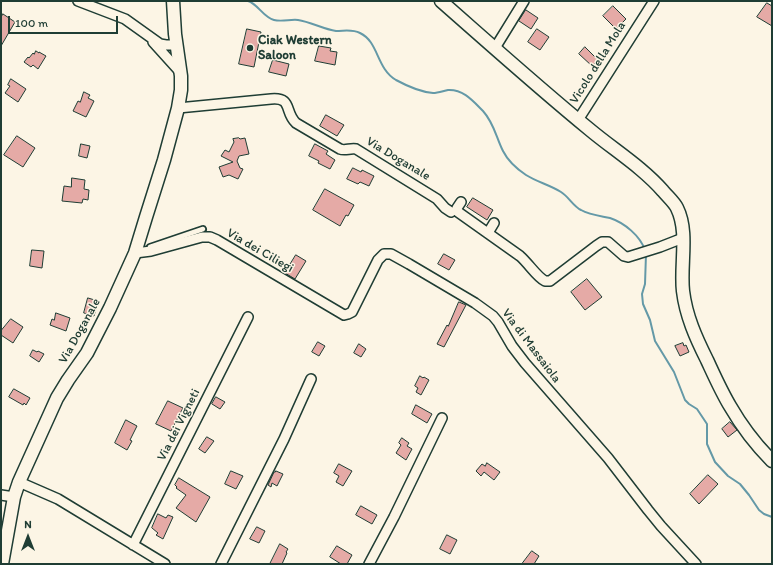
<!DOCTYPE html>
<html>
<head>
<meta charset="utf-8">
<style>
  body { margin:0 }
  #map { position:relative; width:773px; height:565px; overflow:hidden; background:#fcf5e5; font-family:Itim,sans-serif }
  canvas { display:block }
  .frame { position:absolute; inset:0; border:2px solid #1f3d34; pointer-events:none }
  .north { position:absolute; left:8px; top:517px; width:40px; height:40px; -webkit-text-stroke:3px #fcf5e5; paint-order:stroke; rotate:0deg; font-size:11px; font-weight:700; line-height:16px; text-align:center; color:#1f3d34 }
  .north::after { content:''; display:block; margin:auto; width:14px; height:18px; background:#1f3d34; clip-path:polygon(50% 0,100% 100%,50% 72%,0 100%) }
  .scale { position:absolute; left:8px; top:16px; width:110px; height:18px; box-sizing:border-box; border:2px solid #1f3d34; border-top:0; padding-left:5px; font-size:12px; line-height:14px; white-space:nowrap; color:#1f3d34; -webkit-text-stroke:3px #fcf5e5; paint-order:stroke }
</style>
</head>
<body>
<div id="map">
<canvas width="773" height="565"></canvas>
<div class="frame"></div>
<div class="north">N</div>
<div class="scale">100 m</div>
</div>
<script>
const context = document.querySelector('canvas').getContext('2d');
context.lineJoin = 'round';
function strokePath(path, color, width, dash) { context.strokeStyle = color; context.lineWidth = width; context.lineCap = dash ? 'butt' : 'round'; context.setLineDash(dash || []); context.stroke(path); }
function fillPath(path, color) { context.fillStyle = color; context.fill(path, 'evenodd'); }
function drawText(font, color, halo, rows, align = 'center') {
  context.font = font + ' Itim,sans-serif'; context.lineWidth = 3; context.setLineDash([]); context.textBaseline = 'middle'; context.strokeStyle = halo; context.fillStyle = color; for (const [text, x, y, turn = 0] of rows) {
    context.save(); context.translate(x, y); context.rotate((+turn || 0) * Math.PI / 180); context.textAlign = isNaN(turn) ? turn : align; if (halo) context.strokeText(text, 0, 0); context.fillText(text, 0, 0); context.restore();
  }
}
strokePath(new Path2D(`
  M248 1C258 4 263 17 274 20 282 22 291 19 298 20 311 22 323 29 336 31 345 31 352 29 360 33 379 42 376 68 396 80 407 86 421 92 433 93 438 93 443 91 448 90 463 89 473 101 483 111 494 123 496 137 503 151 508 161 517 169 526 175 537 182 550 185 561 192 569 197 573 206 581 210 590 215 601 216 610 218 625 223 640 236 645 250
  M646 254 645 284 642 294 643 304 650 320 655 341 674 372 685 400 689 404 697 409 707 424V444L715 462 728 476 740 484 749 495 759 510 764 514 772 517`), '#6499a7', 2);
const building = new Path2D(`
  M767 3 772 6V26L757 17Z
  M613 6 626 19 616 29 603 16Z
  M526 10 538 18 531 29 519 21Z
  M3 14 15 22 1 46V18Z
  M247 29 261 32 254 67 239 64Z
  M537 29 549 37 540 50 528 42Z
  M319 46 331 48 330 51 337 52 335 65 315 61Z
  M585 47 598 60 592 66 579 54Z
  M36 51 39 53V52L46 56 38 69 33 65 31 67 24 62 28 57 29 58 33 53 34 54Z
  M273 60 289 64 286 76 269 72Z
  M11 79 26 89 18 102 5 93 10 86 8 85Z
  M84 92 90 95 88 98 94 101 86 117 73 111 78 101 80 102Z
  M326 115 344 125 337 136 320 126Z
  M17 136 35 148 23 167 4 155Z
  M239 138 240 139 245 138 249 154 239 156 237 161 240 168 243 169 238 179 229 175 223 177 219 167 233 162 221 156 225 150 229 152 234 142 233 139Z
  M81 144 90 146 87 158 79 156Z
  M315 144 328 151 326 154 335 160 330 169 318 163 319 161 309 156Z
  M353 168 361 172 362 170 374 176 369 186 360 182 358 184 347 179Z
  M72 178 85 180 84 189 89 190 88 200 83 199 82 203 62 201 64 186 71 187Z
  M325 189 354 205 348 216 346 215 340 226 313 210Z
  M473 198 493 210 487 220 467 207Z
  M32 250 44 251 42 268 30 266Z
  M444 254 455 260 449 270 438 264Z
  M296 255 306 261 295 279 285 273Z
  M587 279 602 297 585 310 571 292Z
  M88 298 98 301 94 316 84 313Z
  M459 302 466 305 444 347 437 344 447 325 448 326Z
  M56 313 70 318 66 331 50 325 52 319 54 320Z
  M11 319 23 327 13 343 1 335V331Z
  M318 342 325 346 319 356 312 352Z
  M683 343 684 346 686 345 689 352 680 356 675 346Z
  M359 344 366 349 361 357 354 353Z
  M33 350 37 352 38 351 44 354 39 362 30 356Z
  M420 376 423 378 424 377 429 380 421 395 416 392 418 388 415 386Z
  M14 389 30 398 26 405 24 403 23 405 9 397Z
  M216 397 225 402 220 409 212 404Z
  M168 401 183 408 171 431 156 424Z
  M416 405 432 414 427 423 412 414Z
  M126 420 137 426 130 440 132 441 127 450 115 443Z
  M730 422 737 430 728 437 722 429Z
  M207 437 214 441 205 453 199 449Z
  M402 438 409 443 407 446 412 449 406 460 396 453 401 445 399 443Z
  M487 463 500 472 494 480 484 472 481 476 476 471 482 464 485 466Z
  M339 464 352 471 343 486 336 482 339 476 334 473Z
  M231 471 243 476 236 489 225 484Z
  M276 471 283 474 277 486 272 483 271 487 268 485 274 472H275Z
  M708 475 718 484 699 504 690 494Z
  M179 478 210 497 196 522 176 508 186 495 176 488 177 487 175 485Z
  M361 506 377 515 372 524 356 515Z
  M158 514 166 518 168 515 173 517 163 539 156 535 158 533 152 528Z
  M257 527 265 531 259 543 250 539Z
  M447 535 457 540 450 554 440 549Z
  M280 544 288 549 286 552 287 553 282 564H270Z
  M337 546 352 555 347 564H341L330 557Z
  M532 551 539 556 534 564H522Z`);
fillPath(building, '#e5aaa6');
strokePath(building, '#1f3d34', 1);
const lane = new Path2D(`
  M150 247 203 229`);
const street = new Path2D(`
  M78 1 125 19 160 44 166 45H176
  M153 42 181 73
  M495 48 524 1
  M178 108 271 99C293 97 284 112 296 123L340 149C345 151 350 148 356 149L437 199 445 208 451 212
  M578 120 654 1
  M461 202 457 208 458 212 520 256C529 264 537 277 545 281H550L596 246 602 242H608L624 256 628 257 660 247 683 238
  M488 233 494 223
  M135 253 151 251 202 237H210L217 240 344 315 348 314 352 312 378 260 384 254H391L409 264 475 303 493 316 498 322 512 346 525 363 608 458 648 510 661 526 696 564
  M19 482 58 499 165 564
  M1 495 14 497
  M133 545 248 317
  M221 564 284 439 311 379
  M369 564 394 517 442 418`);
const secondary = new Path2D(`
  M441 1C490 44 539 88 589 129 614 150 642 167 663 191 668 197 674 202 677 208 689 232 680 265 683 291 686 316 696 338 707 360 714 375 721 391 730 406 741 425 756 445 772 461
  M2 564 14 497 19 482 57 398 68 380 87 353 110 308 135 253 146 217 164 160 178 108 181 90V76L175 34 173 1`);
strokePath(lane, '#1f3d34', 8);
strokePath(street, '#1f3d34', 12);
strokePath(secondary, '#1f3d34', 15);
strokePath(lane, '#fcf5e5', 4.5);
strokePath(street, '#fcf5e5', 9);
strokePath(secondary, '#fcf5e5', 12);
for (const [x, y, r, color] of [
  [250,48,4,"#1f3d34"]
]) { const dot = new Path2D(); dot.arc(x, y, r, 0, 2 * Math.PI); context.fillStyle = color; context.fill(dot); strokePath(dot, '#fcf5e5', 1.5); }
drawText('bold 13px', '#1f3d34', '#fcf5e5', [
  ["Ciak Western",258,41],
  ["Saloon",258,56]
], 'left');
drawText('13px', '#1f3d34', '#fcf5e5', [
  ["Vicolo della Mola",598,63,-58],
  ["Via Doganale",398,159,31],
  ["Via dei Ciliegi",260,251,30],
  ["Via Doganale",80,331,-61],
  ["Via di Massaiola",531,346,53],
  ["Via dei Vigneti",179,425,-63]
]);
</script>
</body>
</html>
